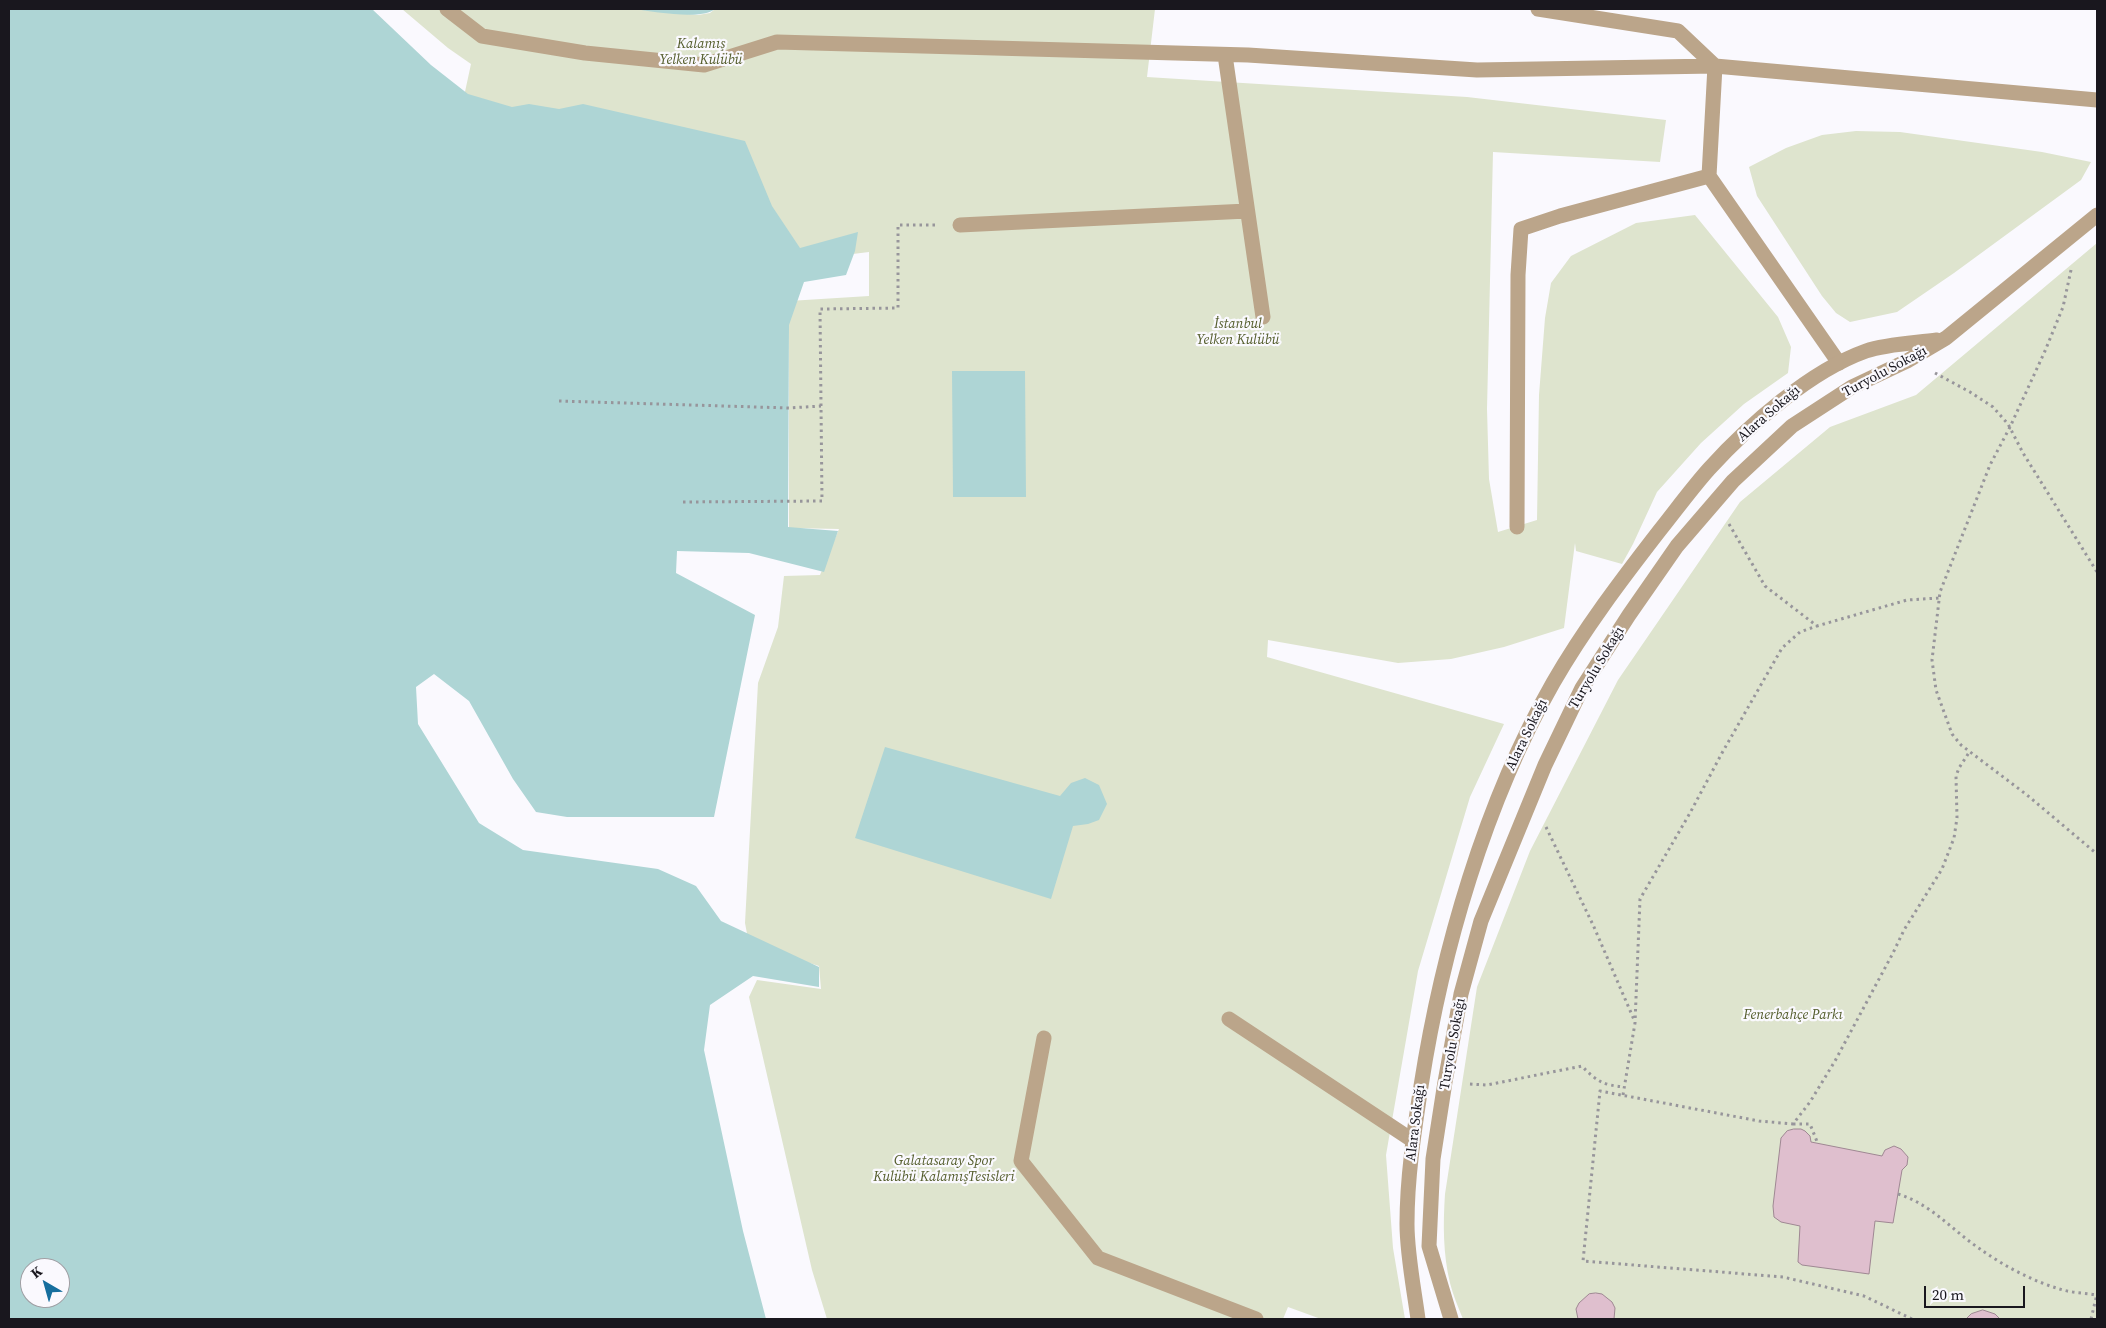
<!DOCTYPE html>
<html>
<head>
<meta charset="utf-8">
<style>
  body { margin:0 }
  #map { position:relative; width:2106px; height:1328px; overflow:hidden; background:#faf9fe; font-family:"Source Serif 4",serif }
  canvas { display:block }
  .frame { position:absolute; inset:0; border:10px solid #19171e; pointer-events:none }
  .north { position:absolute; left:20px; top:1258px; width:50px; height:50px; box-sizing:border-box; background:#faf9fe; border:1px solid #a09fa4; border-radius:50%; rotate:322deg; font-size:14px; font-weight:700; line-height:20px; text-align:center; color:#19171e }
  .north::after { content:''; display:block; margin:auto; width:18px; height:22px; background:#166f9e; clip-path:polygon(50% 0,100% 100%,50% 72%,0 100%) }
  .scale { position:absolute; left:1924px; top:1286px; width:101px; height:22px; box-sizing:border-box; border:2px solid #19171e; border-top:0; padding-left:6px; font-size:15px; line-height:18px; white-space:nowrap; color:#19171e; -webkit-text-stroke:4px #faf9fe; paint-order:stroke }
</style>
</head>
<body>
<div id="map">
<canvas width="2106" height="1328"></canvas>
<div class="frame"></div>
<div class="north">K</div>
<div class="scale">20 m</div>
</div>
<script>
const context = document.querySelector('canvas').getContext('2d');
context.lineJoin = 'round';
function fillPath(path, color) { context.fillStyle = color; context.fill(path, 'evenodd'); }
function strokePath(path, color, width, dash) { context.strokeStyle = color; context.lineWidth = width; context.lineCap = dash ? 'butt' : 'round'; context.setLineDash(dash || []); context.stroke(path); }
function drawText(font, color, halo, rows, align = 'center') {
  context.font = font + ' "Source Serif 4",serif'; context.lineWidth = 4.5; context.setLineDash([]); context.textBaseline = 'middle'; context.strokeStyle = halo; context.fillStyle = color; for (const [text, x, y, turn = 0] of rows) {
    context.save(); context.translate(x, y); context.rotate((+turn || 0) * Math.PI / 180); context.textAlign = isNaN(turn) ? turn : align; if (halo) context.strokeText(text, 0, 0); context.fillText(text, 0, 0); context.restore();
  }
}
fillPath(new Path2D(`
  M402 9H633L698 15 710 13 715 9H1155L1147 77 1467 97 1666 120 1660 162 1493 152 1487 409 1489 479 1498 532 1537 520 1539 395 1545 318 1551 283 1571 256 1636 223 1695 215 1778 317 1791 347 1788 373 1744 404 1701 443 1657 492 1633 544 1622 564 1576 551 1575 543 1564 628 1504 647 1451 659 1398 663 1268 640 1267 657 1504 724 1470 797 1418 971 1386 1155 1393 1248 1405 1319H1321L1288 1307 1283 1319H827L812 1270 749 997 757 980 821 989 819 966 749 944 745 923 758 683 778 627 784 576 820 575 839 529 789 528V301L869 296V252L796 261 463 101 471 64 448 48Z
  M1856 131 1900 132 2042 152 2091 162 2081 180 1954 273 1897 312 1850 322 1836 313 1822 296 1757 196 1749 167 1786 148 1822 135Z
  M2097 243V1319H1463C1458 1307 1453 1295 1450 1283 1443 1254 1443 1224 1445 1194L1477 987 1530 851 1618 680 1740 502 1830 427 1916 395Z`), '#dee4ce');
fillPath(new Path2D(`
  M9 9H372L431 65 468 94 512 107 529 104 559 109 583 104 745 141 772 206 800 248 858 232 855 251 846 275 804 282 789 325 788 527 838 531 824 572 749 553 677 551 676 573 755 615 714 817H567L536 812 513 779 469 701 434 674 416 687 418 724 479 823 523 850 658 869 696 886 721 921 819 967V987L753 976 710 1005 704 1050 743 1231 766 1319H9ZM30 1268H60V1298H30Z
  M633 9H715C700 21 653 11 633 9Z
  M952 371H1025L1026 497H953Z
  M885 747 1060 796 1071 783 1085 778 1099 785 1107 804 1099 820 1088 824 1073 826 1051 899 855 838Z`), '#aed5d5');
const building = new Path2D(`
  M1794 1129H1801L1805 1131 1810 1136 1811 1142 1882 1156 1885 1150 1894 1146 1901 1149 1908 1157 1907 1165 1902 1170 1893 1223 1875 1221 1869 1274 1802 1265 1798 1262 1800 1226 1781 1222 1774 1217 1773 1206 1781 1138 1787 1131Z
  M1596 1293 1602 1294 1612 1302 1615 1308 1614 1319H1578L1576 1309 1579 1303 1589 1294Z
  M1983 1310 1995 1314 2000 1319H1966L1971 1314Z`);
fillPath(building, '#dfbfce');
strokePath(building, '#9f8893', 1);
strokePath(new Path2D(`
  M2071 270 2063 307 2045 351 2010 427 1990 465 1940 592 1932 660 1936 690 1952 734 1961 745 2027 795 2097 854
  M1935 373 1970 392 1993 407 2008 424 2023 453 2097 572
  M559 401 789 408 821 406
  M683 502 822 501 820 309 898 308V225H936
  M1729 524 1765 586 1817 626 1907 600 1939 598
  M1546 827 1594 927 1635 1022
  M1470 1084 1487 1085 1582 1066C1596 1081 1603 1085 1624 1087
  M1623 1095 1635 1023 1640 899 1690 813 1722 753 1782 648 1800 632 1817 626
  M1793 1124H1810L1818 1144
  M1898 1194C1931 1204 1952 1230 1980 1249 2004 1266 2034 1282 2063 1290 2074 1293 2086 1293 2097 1295
  M1912 1319 1864 1296 1783 1277 1583 1261 1600 1091 1759 1121 1793 1124 1810 1102 1835 1061 1893 953 1904 930 1942 869 1954 838 1957 818 1956 776 1959 768 1970 751
  M2091 1319 2097 1294`), '#97959b', 3, [2.5, 4]);
strokePath(new Path2D(`
  M447 9 482 36 585 53 704 65 777 42 1248 55 1477 70 1715 66 2097 100
  M1538 9 1678 31 1715 66 1709 176 1839 363
  M1225 55 1263 317
  M960 225 1247 211
  M1517 527 1518 275 1521 229 1560 216 1709 176
  M1229 1019 1412 1140
  M1044 1038 1021 1161 1098 1258 1256 1319`), '#bba58a', 15);
strokePath(new Path2D(`
  M1418 1319C1414 1289 1407 1254 1407 1224 1407 1178 1414 1132 1421 1086 1442 951 1485 802 1553 683 1584 629 1622 579 1660 530 1676 510 1692 488 1709 469 1749 425 1810 371 1866 351 1887 344 1916 343 1937 340
  M1451 1319 1429 1246 1433 1159 1445 1082 1461 994 1481 921 1545 765 1582 688 1629 615 1677 546 1733 481 1792 426 1852 387 1907 361 1946 338 2097 215`), '#bba58a', 15);
drawText('italic 14px', '#545d2c', '#faf9fe', [
  ["Kalamış",701,44],
  ["Yelken Kulübü",701,60],
  ["İstanbul",1238,324],
  ["Yelken Kulübü",1238,340],
  ["Fenerbahçe Parkı",1793,1015],
  ["Galatasaray Spor",944,1161],
  ["Kulübü KalamışTesisleri",944,1177]
]);
drawText('14px', '#19171e', '#faf9fe', [
  ["Turyolu Sokağı",1885,372,-28],
  ["Alara Sokağı",1769,414,-41],
  ["Turyolu Sokağı",1597,668,-59],
  ["Alara Sokağı",1527,735,-64],
  ["Turyolu Sokağı",1453,1044,-80],
  ["Alara Sokağı",1416,1123,-83]
]);
</script>
</body>
</html>
